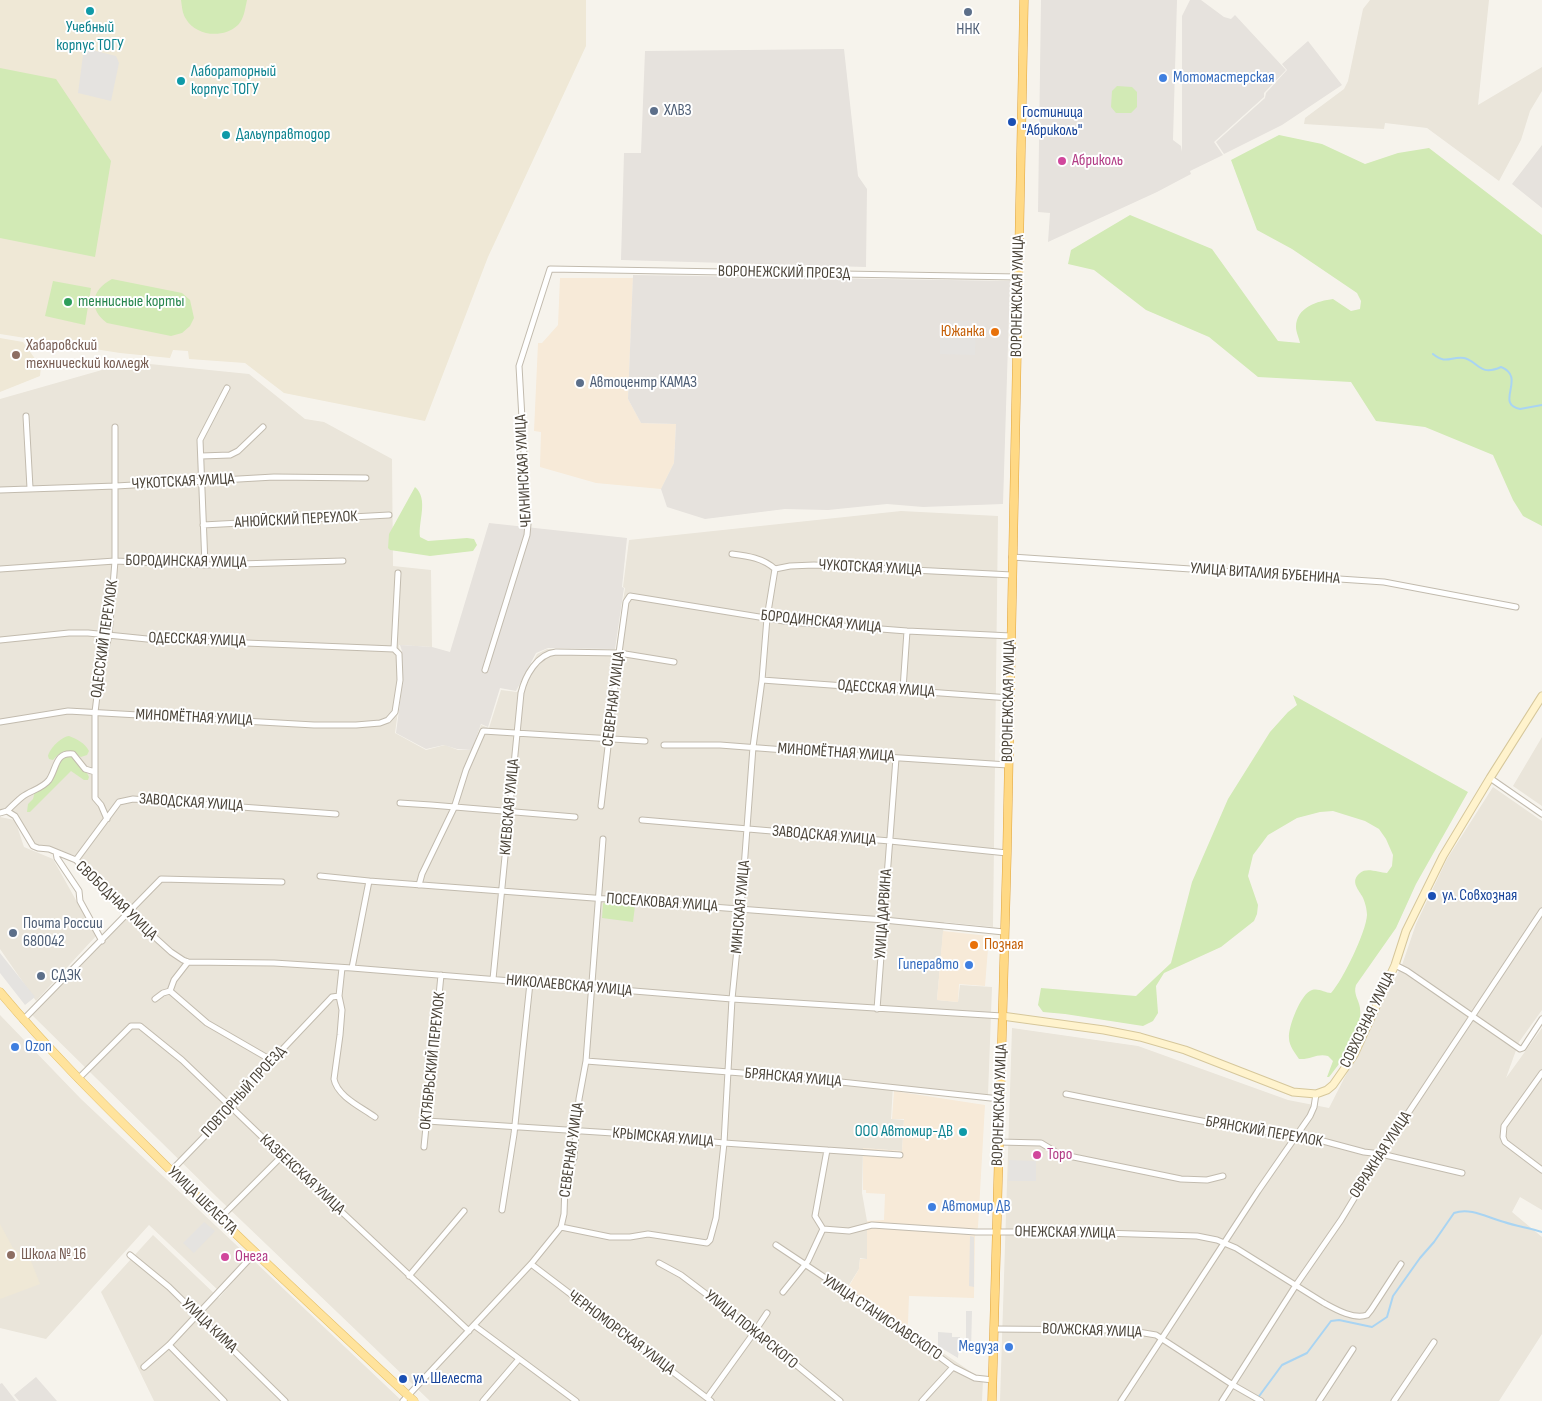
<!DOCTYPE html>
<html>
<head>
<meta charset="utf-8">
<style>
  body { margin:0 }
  canvas { display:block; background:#f6f3ec }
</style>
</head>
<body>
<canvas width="1542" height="1401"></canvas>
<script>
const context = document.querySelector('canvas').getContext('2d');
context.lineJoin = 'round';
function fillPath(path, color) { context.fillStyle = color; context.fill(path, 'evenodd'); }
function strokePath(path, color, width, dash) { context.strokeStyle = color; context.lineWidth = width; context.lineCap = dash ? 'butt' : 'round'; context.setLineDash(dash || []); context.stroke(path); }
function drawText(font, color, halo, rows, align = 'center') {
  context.font = font + ' "Sofia Sans Condensed",sans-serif'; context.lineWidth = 4; context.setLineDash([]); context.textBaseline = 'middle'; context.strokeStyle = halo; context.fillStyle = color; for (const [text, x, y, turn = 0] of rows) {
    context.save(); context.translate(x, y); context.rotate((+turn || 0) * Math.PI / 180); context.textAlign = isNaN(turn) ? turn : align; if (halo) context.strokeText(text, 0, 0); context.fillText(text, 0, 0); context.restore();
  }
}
fillPath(new Path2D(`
  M1370 0H1489L1478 105 1542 67V91L1530 111 1521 140 1499 181 1427 128 1385 123 1384 129 1304 124 1305 118 1344 89 1348 81 1363 9Z
  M130 362 249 374 305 419 324 422 392 459 393 566 431 570 432 647 399 645 402 681 395 733 426 750 445 745 458 750H473L481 725 489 728 501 690 517 692 537 654 547 649 616 650 625 588 623 587 629 540 901 511 998 516 993 927 944 922 937 1000 958 1002 960 985 992 987 988 1095 893 1085 891 1119 904 1120 902 1151 863 1148 862 1193 867 1221V1259L860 1258 859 1269 847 1288 983 1380 982 1401H430L221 1201 32 1015 133 912 74 855 38 847 35 844 14 812 7 809 0 811V399Z
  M1542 737V806L1513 786Z
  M1493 787 1542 821V1010L1519 1042 1506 1078 1542 1028V1210L1520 1197 1512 1212 1542 1237V1334L1499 1401H1000L1012 1028 1138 1046 1288 1100 1329 1108 1402 965 1416 924 1447 859Z
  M0 817 15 820 24 847 53 859 96 936 36 1001 0 949Z
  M0 1015 81 1099 249 1257 219 1291 149 1225 46 1339 0 1328Z
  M153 1235 219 1298 252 1259 402 1401H154L101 1292Z`), '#eae5da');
fillPath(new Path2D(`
  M560 278H633L628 399 641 423 676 424 674 463 661 489 596 483 540 467 541 432 534 431 538 343H542L558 325Z
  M943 931 989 936 985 986 959 984 958 1002 937 1000Z
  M894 1091 985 1105 978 1227 975 1235 974 1298 909 1296 908 1323 907 1327 848 1288 859 1269 860 1259H867V1221L884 1220 885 1194 866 1193V1190H863V1148L902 1151 904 1119H892Z`), '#f7ead8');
fillPath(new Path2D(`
  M1041 0H1177L1173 140 1181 146 1182 152V16L1190 0H1201L1224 17 1231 19 1235 15 1286 70 1264 93V97L1214 142 1223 155 1190 171 1191 174 1157 192 1048 242 1050 213 1038 212Z
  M1308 41 1342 85 1282 125 1224 154 1216 142 1265 98 1266 93 1287 70 1282 64Z
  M844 49 858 176 867 189 866 267 621 260 624 153H641L645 51Z
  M1542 145V208L1512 184Z
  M633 275 1010 281 1003 504 923 507 887 504 828 510 785 509 705 519 667 507 661 489 674 463 676 424 641 423 628 399Z
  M489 523 627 538 622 587 624 588 615 649 548 648 536 653 516 691 500 688 488 727 481 724 472 750 457 749 444 745 426 749 396 733 403 680 402 651 400 645 432 647 450 652Z
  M36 1377 57 1401H19L14 1395Z
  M2 1383 16 1401H0V1384Z`), '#e6e2dd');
fillPath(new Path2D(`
  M0 0H586V46L488 257 425 421 284 393 245 363 189 359 188 351 173 350 170 358 120 353 0 334Z
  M0 338 23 342 41 367 40 376 0 392Z
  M0 1224 13 1248 31 1261 40 1284 0 1299Z`), '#efe8d6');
fillPath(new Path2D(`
  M181 0H247C245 9 244 19 238 25 223 39 196 36 186 19 182 13 182 6 181 0Z
  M0 68 56 79 111 161 95 257 0 238Z
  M1117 86 1132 87 1137 92V107L1131 113H1116L1111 107 1112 91Z
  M1279 135 1322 144 1365 164 1398 153 1429 148 1542 235V526L1523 516 1513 500 1493 455 1425 427 1376 421 1351 382 1258 377 1209 337 1146 310 1094 270 1068 264 1071 250 1130 215 1212 249 1278 341 1300 343C1299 338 1296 332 1296 327 1296 307 1318 301 1333 299L1351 311 1360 309 1361 301 1357 293 1292 249 1257 230 1231 160Z
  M112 279 182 293 190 300 194 318 190 326 182 333 171 336 107 323C88 309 91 290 112 279Z
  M53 281 91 288 85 325 45 316Z
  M415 487C429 499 418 521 420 537L428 541 467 538 474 539 477 545 473 551 430 556 390 550 388 548 389 534Z
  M1293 695 1468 792 1416 884 1396 928 1356 985C1353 994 1359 1000 1360 1008 1363 1031 1343 1060 1329 1077H1327L1333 1061 1328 1056C1317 1053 1310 1060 1299 1059 1295 1053 1289 1046 1289 1038 1288 1027 1301 993 1312 990 1319 988 1325 993 1331 993 1343 980 1366 932 1367 915 1367 910 1365 901 1362 896 1358 889 1350 881 1360 873 1367 867 1379 873 1387 873L1392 866 1393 855 1386 839 1379 829 1365 821 1333 811 1320 812 1297 818 1268 835 1253 855 1248 876 1258 905 1257 914 1254 921 1221 947 1164 973 1156 986 1158 1013 1153 1021 1143 1026 1065 1014 1043 1012 1038 1005 1041 988 1136 996 1171 963 1192 882 1228 799 1270 732 1288 712 1297 705Z
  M69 736C77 739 85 743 89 751L87 755 81 757C69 749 63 749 53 760L49 759 48 756C50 748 61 737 69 736Z
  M73 756 87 773 89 777 88 780H84L71 771 30 812H27L28 804 33 799 35 791 46 782 63 757Z
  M603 903 635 906 633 922 602 918Z`), '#d2eab5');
fillPath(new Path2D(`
  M84 48 116 56 119 63 111 101 78 93Z
  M940 320 976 321 975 355 940 354Z
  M0 953 35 997 25 1005 0 973Z
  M1009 1160 1036 1161V1181H1008Z
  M204 1222 215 1231 194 1253 183 1243Z
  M970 1236 974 1237V1287L969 1286Z
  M966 1311H972L971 1352H966Z
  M938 1332 952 1333V1337H960L958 1358 938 1346Z`), '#e5e3e0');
strokePath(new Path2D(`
  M1433 354C1446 365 1451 356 1464 358 1478 361 1479 377 1501 367 1527 377 1494 404 1520 409L1542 405
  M1257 1399 1282 1365 1307 1353 1331 1321 1339 1320 1372 1327 1387 1317 1393 1296 1420 1258 1434 1242 1454 1213C1471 1207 1488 1218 1504 1222 1516 1226 1529 1228 1542 1232`), '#a9d4f2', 2);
const minor = new Path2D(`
  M26 416 30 488
  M201 456 230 455 238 451 263 427
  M0 490 116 486 274 477 366 478
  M203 525 389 515
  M732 554C748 556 763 558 775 569L790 566 814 565 1012 575
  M1012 557 1384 582 1516 607
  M205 565 200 440 227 388
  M0 569 115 561 205 565 343 561
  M0 640 69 633H88L147 639 394 649
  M485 670 527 535 528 524 519 366 550 269 1018 277
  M762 680 1010 698
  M903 689 907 631
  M0 722 68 711 314 725H356L380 723 388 720 395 712 400 680 399 654 394 649 398 573
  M664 745H720L824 753 1008 765
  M1490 778 1542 814
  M400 803 431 805 575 817
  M601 806 619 653 626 602 630 596 790 622 907 631 1011 636
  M7 811C12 806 17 801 22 797 31 790 42 789 49 780 57 768 55 752 73 754L85 769 95 772
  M0 813 7 811 15 816 33 846 38 848 49 849 76 860 128 913 171 952 183 960 188 962 274 963 352 968 732 999 1002 1016
  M107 819 101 805 95 798V712L99 680 109 635 115 561V427
  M642 820 890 841 1007 853
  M56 852 57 858 79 891 80 901 102 941
  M76 860 119 802 133 799 336 814
  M320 876 369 881 884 920 1004 932
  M419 885 422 874 454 808 466 770 483 731 645 741
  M1395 965 1407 971 1520 1049 1523 1048 1542 1019
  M342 968 339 996 342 1010 340 1035 334 1079C337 1096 361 1107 375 1117
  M352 968 369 881
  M493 979 521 693C525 676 537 654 556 652L619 653 674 662
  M170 991 207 1023 271 1060
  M155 999 163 993 170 991 174 980 188 962
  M877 1009 896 758
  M23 1020 161 879 282 882
  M586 1061 794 1077 1000 1099
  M1542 1073 1504 1126 1503 1137 1505 1142 1542 1170
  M78 1079 131 1026H140L182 1060 282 1156 469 1331
  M1066 1094 1232 1127 1308 1137 1364 1152 1381 1154 1462 1173
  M427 1121 644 1135 724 1143 900 1155
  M999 1142 1041 1143 1059 1154 1181 1179 1207 1180 1223 1176
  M424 1147 441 975
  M171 1171 232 1108 246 1085 259 1070 278 1054 332 997 339 996
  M502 1210 514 1134 530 983
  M220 1218 282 1156
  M561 1227 610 1237H630L648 1234 707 1243 710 1240 716 1218 724 1143 732 999 741 909 753 747 762 680 767 618 775 569
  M823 1229 849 1231 872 1225 976 1232H1072L1197 1236 1217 1240 1236 1248 1324 1303C1335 1309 1354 1320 1367 1315L1371 1310 1401 1264
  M776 1245 905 1331 953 1367 975 1378 993 1380
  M130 1255 169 1287 285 1401
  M659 1263 681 1275 755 1331 840 1401
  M531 1264 711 1401
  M409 1276 464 1211
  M783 1292 808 1261 822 1231 823 1229 815 1216 827 1150
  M475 1326 576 1401
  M994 1329 1106 1330 1138 1332 1156 1335 1233 1385 1261 1401
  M169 1345 224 1401
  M144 1367 169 1345 255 1253
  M707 1398 753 1334 767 1313
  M403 1401 531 1264 561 1227 564 1214 565 1185 574 1158 579 1099 586 1061 603 839
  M483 1401 519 1359
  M922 1401 953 1367
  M1121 1401 1258 1191 1310 1116 1314 1107 1316 1094
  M1222 1401 1296 1285 1341 1220 1381 1154 1542 911
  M1319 1401 1353 1349
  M1394 1401 1434 1342`);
const secondary = new Path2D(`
  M1002 1016 1104 1030 1140 1037 1185 1050 1293 1092 1316 1094 1327 1090 1333 1085 1354 1055 1395 965 1406 931 1443 856 1490 778 1542 696`);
const primary = new Path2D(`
  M0 992C46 1047 97 1098 148 1148 235 1235 324 1318 414 1401`);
const trunk = new Path2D(`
  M992 1401 1007 853 1024 0`);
strokePath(minor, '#c2bbae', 7);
strokePath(secondary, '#d6c79b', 9);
strokePath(primary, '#e6c16a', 9);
strokePath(trunk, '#e0a43c', 9);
strokePath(minor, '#fff', 5);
strokePath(secondary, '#fff3cd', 7);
strokePath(primary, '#ffe39c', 8);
strokePath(trunk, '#ffd985', 8);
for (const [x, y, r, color] of [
  [90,11,5,"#0f9aa8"],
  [968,12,5,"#5c6f8a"],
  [1163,78,5,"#3f7fe0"],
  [181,81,5,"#0f9aa8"],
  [654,111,5,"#5c6f8a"],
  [1012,122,5,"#1a4fb4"],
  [226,135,5,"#0f9aa8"],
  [1062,161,5,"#d1479c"],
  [68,302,5,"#2e9e5b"],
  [995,332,5,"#e8710a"],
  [16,355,5,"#8d6e63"],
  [580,383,5,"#5c6f8a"],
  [1432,896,5,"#1a4fb4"],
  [13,933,5,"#5c6f8a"],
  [974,945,5,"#e8710a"],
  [969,965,5,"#3f7fe0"],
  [41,976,5,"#5c6f8a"],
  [15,1047,5,"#3f7fe0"],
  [963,1132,5,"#0f9aa8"],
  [1037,1155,5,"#d1479c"],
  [932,1207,5,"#3f7fe0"],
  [11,1255,5,"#8d6e63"],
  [225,1257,5,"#d1479c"],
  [1009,1347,5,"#3f7fe0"],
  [403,1379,5,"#1a4fb4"]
]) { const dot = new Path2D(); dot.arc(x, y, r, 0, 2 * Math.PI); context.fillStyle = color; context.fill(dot); strokePath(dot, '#fff', 2); }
drawText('16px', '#0d838f', '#fff', [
  ["Учебный",90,28,"center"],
  ["корпус ТОГУ",90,46,"center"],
  ["Лабораторный",191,72],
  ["корпус ТОГУ",191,90],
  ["Дальуправтодор",236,135],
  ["ООО Автомир-ДВ",953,1132,"right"]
], 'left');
drawText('16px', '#4e5e75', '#fff', [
  ["ННК",968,30,"center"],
  ["ХЛВЗ",664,111],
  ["Автоцентр КАМАЗ",590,383],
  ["Почта России",23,924],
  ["680042",23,942],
  ["СДЭК",51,976]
], 'left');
drawText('16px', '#366cbe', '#fff', [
  ["Мотомастерская",1173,78],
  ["Гиперавто",959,965,"right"],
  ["Ozon",25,1047],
  ["Автомир ДВ",942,1207],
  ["Медуза",999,1347,"right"]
], 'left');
drawText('16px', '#164399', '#fff', [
  ["Гостиница",1022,113],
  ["\"Абриколь\"",1022,131],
  ["ул. Совхозная",1442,896],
  ["ул. Шелеста",413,1379]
], 'left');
drawText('16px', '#b23c85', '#fff', [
  ["Абриколь",1072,161],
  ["Торо",1047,1155],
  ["Онега",235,1257]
], 'left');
drawText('16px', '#4b4439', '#fff', [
  ["ВОРОНЕЖСКИЙ ПРОЕЗД",784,273,1],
  ["ВОРОНЕЖСКАЯ УЛИЦА",1018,296,-89],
  ["ЧЕЛНИНСКАЯ УЛИЦА",524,471,-93],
  ["ЧУКОТСКАЯ УЛИЦА",183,482,-3],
  ["АНЮЙСКИЙ ПЕРЕУЛОК",296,520,-3],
  ["БОРОДИНСКАЯ УЛИЦА",186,562,1],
  ["ЧУКОТСКАЯ УЛИЦА",870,568,3],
  ["УЛИЦА ВИТАЛИЯ БУБЕНИНА",1265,574,4],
  ["БОРОДИНСКАЯ УЛИЦА",821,622,6],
  ["ОДЕССКИЙ ПЕРЕУЛОК",105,639,-82],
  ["ОДЕССКАЯ УЛИЦА",197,640,2],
  ["ОДЕССКАЯ УЛИЦА",886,689,4],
  ["СЕВЕРНАЯ УЛИЦА",614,699,-83],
  ["ВОРОНЕЖСКАЯ УЛИЦА",1009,701,-89],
  ["МИНОМЁТНАЯ УЛИЦА",194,718,3],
  ["МИНОМЁТНАЯ УЛИЦА",836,753,4],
  ["ЗАВОДСКАЯ УЛИЦА",191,803,4],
  ["КИЕВСКАЯ УЛИЦА",510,807,-85],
  ["ЗАВОДСКАЯ УЛИЦА",824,836,5],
  ["СВОБОДНАЯ УЛИЦА",116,901,44],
  ["ПОСЕЛКОВАЯ УЛИЦА",662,903,4],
  ["МИНСКАЯ УЛИЦА",741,907,-85],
  ["УЛИЦА ДАРВИНА",884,914,-86],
  ["НИКОЛАЕВСКАЯ УЛИЦА",569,986,5],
  ["СОВХОЗНАЯ УЛИЦА",1368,1020,-64],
  ["ОКТЯБРЬСКИЙ ПЕРЕУЛОК",433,1061,-84],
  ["БРЯНСКАЯ УЛИЦА",793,1078,5],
  ["ПОВТОРНЫЙ ПРОЕЗД",244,1092,-48],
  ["ВОРОНЕЖСКАЯ УЛИЦА",1000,1105,-88],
  ["БРЯНСКИЙ ПЕРЕУЛОК",1264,1132,10],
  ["КРЫМСКАЯ УЛИЦА",663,1138,5],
  ["СЕВЕРНАЯ УЛИЦА",572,1150,-82],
  ["ОВРАЖНАЯ УЛИЦА",1381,1155,-57],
  ["КАЗБЕКСКАЯ УЛИЦА",302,1175,43],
  ["УЛИЦА ШЕЛЕСТА",202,1201,44],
  ["ОНЕЖСКАЯ УЛИЦА",1065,1233,1],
  ["УЛИЦА СТАНИСЛАВСКОГО",882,1318,34],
  ["УЛИЦА КИМА",209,1326,44],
  ["УЛИЦА ПОЖАРСКОГО",751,1330,39],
  ["ВОЛЖСКАЯ УЛИЦА",1092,1331,2],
  ["ЧЕРНОМОРСКАЯ УЛИЦА",621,1333,37]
]);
drawText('16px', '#27864d', '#fff', [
  ["теннисные корты",78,302]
], 'left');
drawText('16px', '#c56008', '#fff', [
  ["Южанка",985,332],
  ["Позная",984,945,"left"]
], 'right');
drawText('16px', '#785e54', '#fff', [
  ["Хабаровский",26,346],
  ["технический колледж",26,364],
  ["Школа № 16",21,1255]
], 'left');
</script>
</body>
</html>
